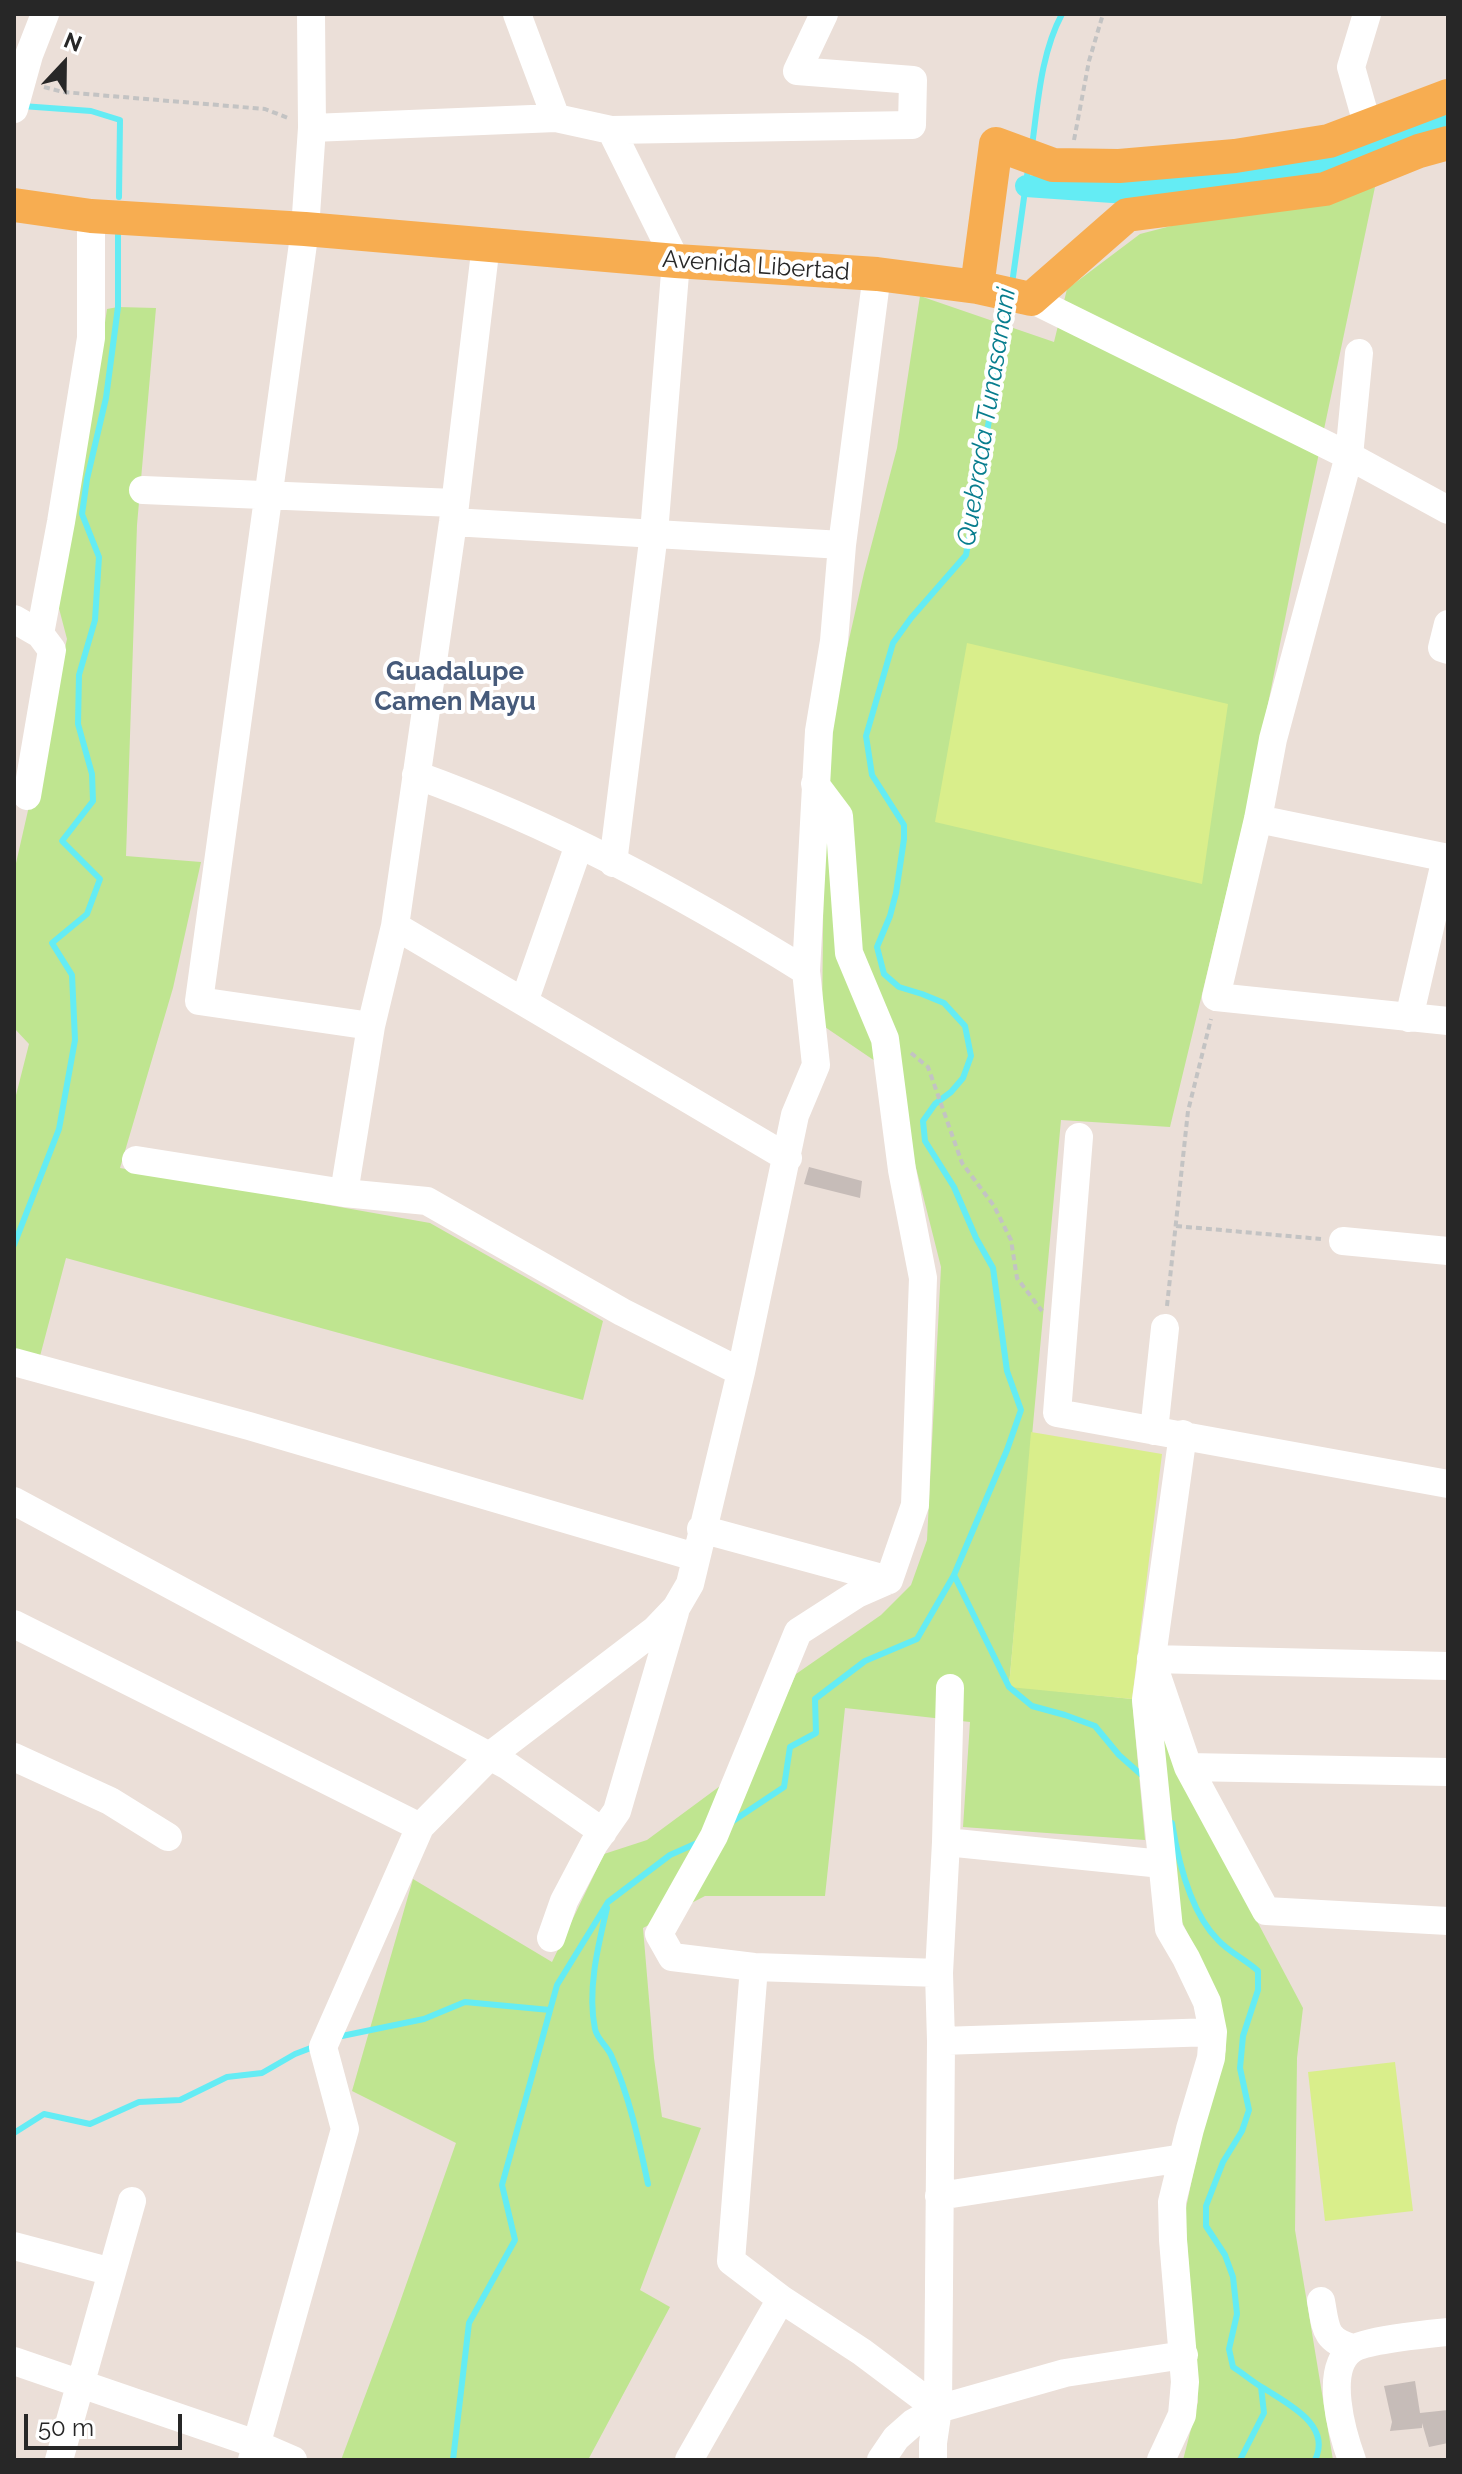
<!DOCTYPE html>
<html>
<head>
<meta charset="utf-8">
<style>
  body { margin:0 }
  #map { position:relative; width:1462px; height:2474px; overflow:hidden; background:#ebdfd8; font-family:Raleway,sans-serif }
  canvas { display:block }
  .frame { position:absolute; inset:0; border:16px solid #272727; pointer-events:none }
  .north { position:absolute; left:24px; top:24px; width:80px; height:80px; -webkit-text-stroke:6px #fff; paint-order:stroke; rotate:22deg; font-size:22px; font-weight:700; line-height:32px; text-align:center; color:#272727 }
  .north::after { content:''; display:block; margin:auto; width:28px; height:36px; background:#272727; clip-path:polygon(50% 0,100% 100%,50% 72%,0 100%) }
  .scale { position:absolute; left:24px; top:2414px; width:158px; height:36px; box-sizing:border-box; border:4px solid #272727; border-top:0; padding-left:10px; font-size:24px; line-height:28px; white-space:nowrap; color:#272727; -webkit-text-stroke:6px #fff; paint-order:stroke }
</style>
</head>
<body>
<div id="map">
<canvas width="1462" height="2474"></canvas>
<div class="frame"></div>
<div class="north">N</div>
<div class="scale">50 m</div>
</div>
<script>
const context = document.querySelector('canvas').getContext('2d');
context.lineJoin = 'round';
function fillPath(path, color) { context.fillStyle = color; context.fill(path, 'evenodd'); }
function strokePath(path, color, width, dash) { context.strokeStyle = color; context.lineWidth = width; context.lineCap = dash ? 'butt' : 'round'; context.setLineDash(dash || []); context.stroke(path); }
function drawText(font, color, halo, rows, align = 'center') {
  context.font = font + ' Raleway,sans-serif'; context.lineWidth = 8; context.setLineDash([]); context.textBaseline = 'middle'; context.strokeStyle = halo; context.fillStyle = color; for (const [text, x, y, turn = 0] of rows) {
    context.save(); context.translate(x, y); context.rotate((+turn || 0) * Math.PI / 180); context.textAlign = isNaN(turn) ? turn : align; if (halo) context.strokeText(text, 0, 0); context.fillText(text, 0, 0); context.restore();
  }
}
fillPath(new Path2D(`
  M1375 187 1303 529 1249 799 1170 1127 1061 1120 1009 1686 1132 1699 1145 1840 963 1827 970 1722 845 1708 825 1896H705L643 1928 654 2058 662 2117 701 2128 640 2290 670 2307 588 2460H341L394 2319 456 2143 352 2091 413 1879 552 1962 604 1854 647 1840 758 1758 796 1674 881 1615 911 1585 927 1540 941 1267 909 1140 900 1078 822 1025 824 834 829 728 864 573 897 448 920 296 1054 342 1067 289 1140 234 1194 220 1279 211Z
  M118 307 156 308 137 525 126 856 201 862 173 988 120 1168 430 1223 603 1321 583 1400 66 1258 39 1360 14 1352V1103L29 1044 14 1028V872L67 639 56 597 93 404 107 309Z
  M1160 1723 1177 1770 1303 2008 1297 2058 1295 2230 1333 2460H1183L1198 2402 1185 2213 1199 2145 1226 2050 1220 1998 1181 1920Z`), '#bfe590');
fillPath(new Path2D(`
  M967 643 1228 704 1202 884 935 822Z
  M1031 1432 1162 1454 1132 1699 1009 1687Z
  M1395 2062 1413 2211 1325 2221 1308 2072Z`), '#d9ee8b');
strokePath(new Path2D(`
  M22 106 91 111 120 120 119 197
  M1032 146C1038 102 1041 53 1062 14
  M1012 284 1028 169
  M14 1245 59 1129 75 1040 72 975 52 943 87 914 100 879 62 841 93 801 92 774 78 724 79 675 95 620 99 557 82 514 87 479 106 398 118 307V235
  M954 1575 1009 1687 1032 1706 1065 1715 1095 1726 1119 1755 1145 1778
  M730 1823 784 1787 790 1747 816 1733 815 1699 865 1661 917 1639 954 1575 1007 1450 1021 1410 1007 1371 993 1268 976 1238 954 1187 925 1141 923 1121 935 1104 951 1092 963 1078 971 1056 965 1026 944 1003 922 994 899 987 884 974 877 947 890 916 896 893 904 839V825L872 775 866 736 893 643 911 618 966 555 1009 303
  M1172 1823C1178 1860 1191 1913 1218 1940 1229 1952 1246 1960 1258 1971V1990L1243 2036 1240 2068 1249 2110 1242 2131 1223 2162 1206 2206V2226L1225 2255 1233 2277 1237 2314 1229 2349 1233 2367C1244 2374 1254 2383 1265 2389 1288 2404 1332 2425 1315 2460
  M607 1908C598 1946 587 1990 595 2029 597 2039 607 2046 611 2055 629 2095 639 2141 648 2184
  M337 2037 424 2019 465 2002 550 2010
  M14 2133 44 2114 90 2124 139 2102 180 2100 227 2077 262 2073 295 2054 316 2046
  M453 2460 469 2323 515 2240 502 2185 557 1985 608 1902 670 1855 697 1843
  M1240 2460 1264 2413 1261 2387`), '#64ecf4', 6);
strokePath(new Path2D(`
  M1026 186 1127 193 1151 187 1260 178 1315 169 1384 145 1448 118`), '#64ecf4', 22);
fillPath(new Path2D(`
  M809 1167 862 1181 860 1198 804 1184Z
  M1415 2381 1420 2413 1448 2410V2443L1429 2447 1422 2423V2428L1390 2431 1392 2422 1384 2386Z`), '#c6bcb8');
strokePath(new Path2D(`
  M44 87 63 92 265 109 288 118
  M1074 140 1089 61 1103 14
  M911 1053 928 1067 962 1163 994 1206 1011 1240 1017 1278 1042 1311
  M1176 1226 1321 1239
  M1167 1306 1188 1111 1211 1019`), '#c3c3c3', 4, [6, 4]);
strokePath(new Path2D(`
  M311 14 312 128 305 229 199 1001 371 1026
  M517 14 556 118
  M1367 14 1351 67 1368 127
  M14 109 29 55 45 14
  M312 128 556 118 611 130 912 125 913 80 797 71 824 14
  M611 130 676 261 654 533 613 863
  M1031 299 1349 456 1448 510
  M1359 353 1349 456 1273 739 1258 819 1216 997 1448 1021
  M143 490 454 503
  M453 522 842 545
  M14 619 40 634 52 650 27 796
  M1448 624 1442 648 1448 650
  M40 634 61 522 91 338V216
  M416 775C553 824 683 895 806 971
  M815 784 839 816 849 953 885 1039 902 1170 923 1278 915 1505 889 1580 857 1594 798 1632 714 1836 659 1934 672 1957 754 1967 939 1973
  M1258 819 1448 858
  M395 926 788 1158
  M524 1002 579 845
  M1409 1018 1446 858
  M1079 1137 1057 1413 1448 1484
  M136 1160 344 1193 427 1201 622 1312 741 1372
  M344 1193 371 1026 395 926 453 522 486 244
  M1343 1241 1448 1251
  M14 1362 249 1426 695 1557
  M1154 1431 1165 1328
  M14 1501 508 1766 603 1832
  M701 1529 889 1580
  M14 1624 420 1827 491 1755 655 1630 676 1608 690 1584 741 1372 795 1115 816 1065 806 971 819 731 834 641 842 545 877 274
  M1151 1659 1448 1666
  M1154 1667 1188 1767 1266 1911 1448 1921
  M14 1757 110 1801 168 1837
  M1188 1767 1448 1772
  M946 1842 1162 1864
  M551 1938 564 1901 594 1844 617 1811 675 1612
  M754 1967 731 2261 781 2299 862 2352 938 2409
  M941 2041 1213 2032
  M939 2196 1183 2158
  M14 2246 112 2272
  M1321 2301C1326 2328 1324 2340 1353 2348
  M14 2361 256 2444 293 2460
  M59 2460 132 2201
  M252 2460 345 2129 323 2047 420 1827
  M689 2460 781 2299
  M881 2460 896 2438 913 2423 938 2409 1065 2373 1184 2355
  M933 2460V2443L938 2409 941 2041 939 1973 946 1842 950 1688
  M1161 2460 1182 2415 1185 2382 1173 2240 1172 2202 1190 2129 1211 2058 1213 2032 1207 2002 1186 1958 1169 1929 1146 1700 1183 1434
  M1352 2460C1342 2433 1324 2370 1351 2350 1365 2340 1429 2334 1448 2332`), '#fff', 28);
strokePath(new Path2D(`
  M14 205 91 216 305 229 676 261 877 274 977 287 1031 299 1127 215 1325 189 1419 151 1448 143
  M977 287 996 144 1053 165 1119 166 1235 156 1329 141 1448 96`), '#f7ad51', 34);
drawText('24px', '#272727', '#fff', [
  ["Avenida Libertad",756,266,4]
]);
drawText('italic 26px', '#077d8e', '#fff', [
  ["Quebrada Tunasanani",987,417,-81]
]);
drawText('bold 26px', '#465a7a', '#fff', [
  ["Guadalupe",455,672],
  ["Camen Mayu",455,702]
]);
</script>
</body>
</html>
